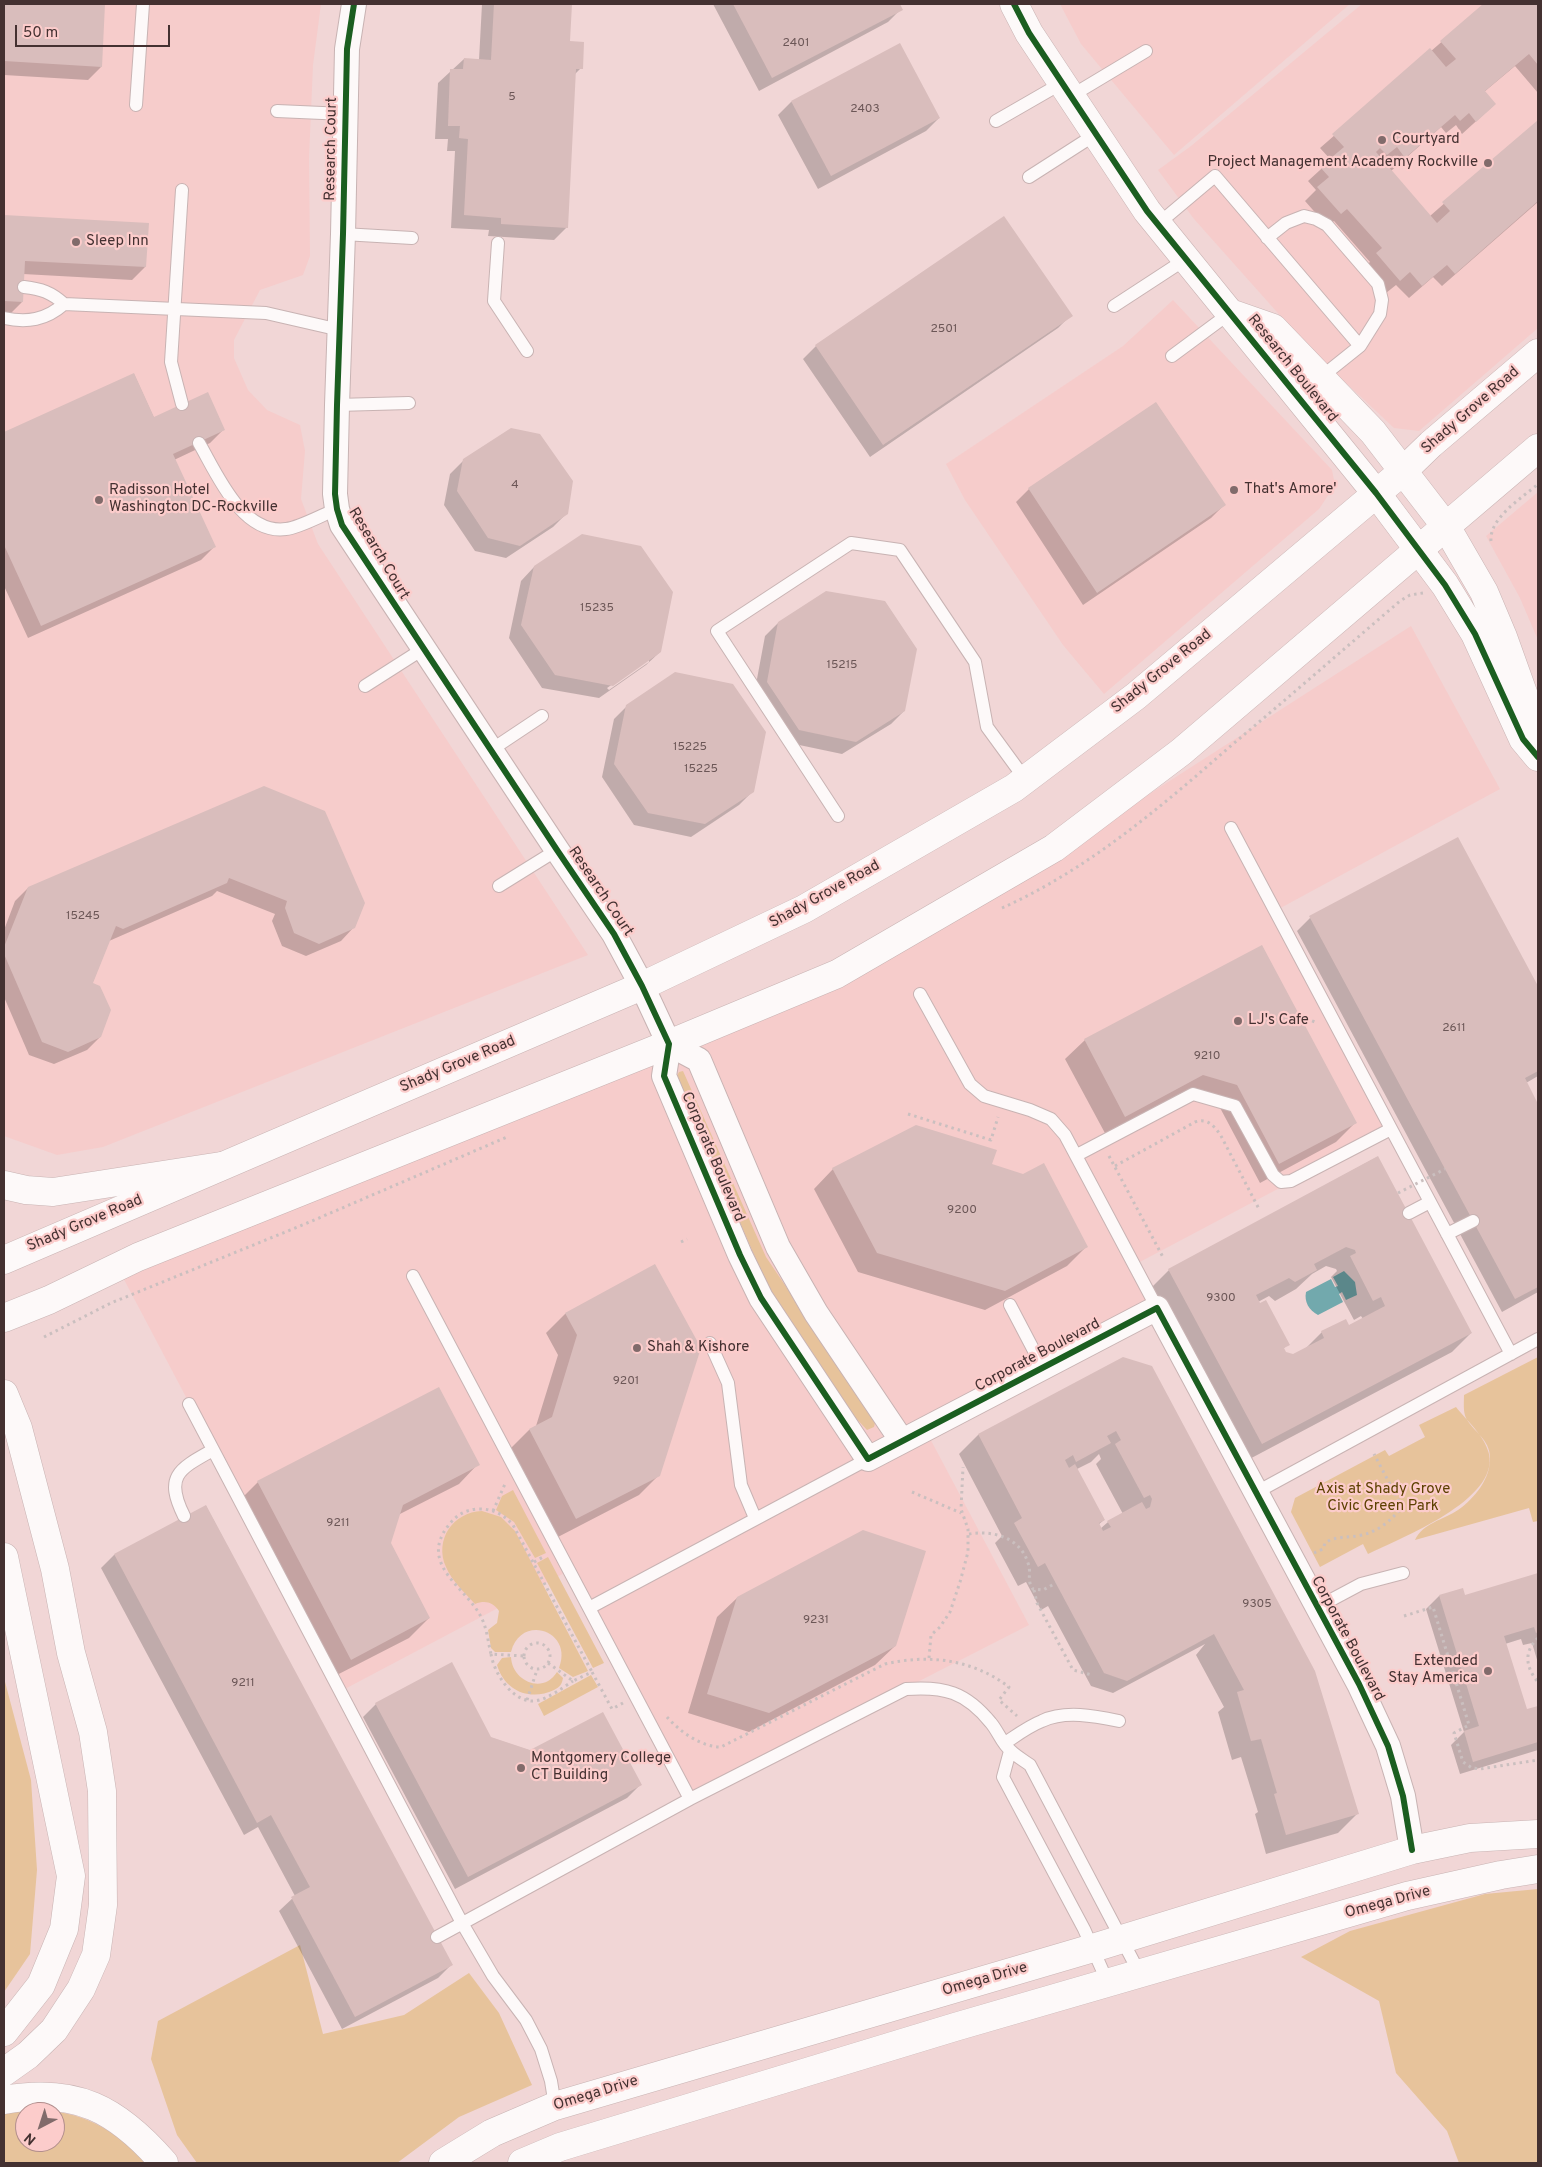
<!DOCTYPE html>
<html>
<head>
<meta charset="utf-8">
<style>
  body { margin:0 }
  #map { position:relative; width:1542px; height:2167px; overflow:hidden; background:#f1d6d6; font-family:Overpass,sans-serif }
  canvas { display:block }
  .frame { position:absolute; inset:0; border:5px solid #443131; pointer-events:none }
  .north { position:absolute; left:15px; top:2102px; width:50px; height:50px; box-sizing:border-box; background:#fccccb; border:1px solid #b28e8d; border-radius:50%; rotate:220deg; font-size:14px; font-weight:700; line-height:20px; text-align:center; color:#443131 }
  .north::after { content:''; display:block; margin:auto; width:18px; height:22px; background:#816b6b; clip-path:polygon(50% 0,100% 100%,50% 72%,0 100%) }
  .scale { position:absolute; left:15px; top:25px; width:155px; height:22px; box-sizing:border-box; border:2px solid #443131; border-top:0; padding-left:6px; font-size:15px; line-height:18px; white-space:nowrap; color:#443131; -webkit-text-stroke:4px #fccccb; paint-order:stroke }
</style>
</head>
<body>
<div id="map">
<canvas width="1542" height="2167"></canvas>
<div class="frame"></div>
<div class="north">N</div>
<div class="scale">50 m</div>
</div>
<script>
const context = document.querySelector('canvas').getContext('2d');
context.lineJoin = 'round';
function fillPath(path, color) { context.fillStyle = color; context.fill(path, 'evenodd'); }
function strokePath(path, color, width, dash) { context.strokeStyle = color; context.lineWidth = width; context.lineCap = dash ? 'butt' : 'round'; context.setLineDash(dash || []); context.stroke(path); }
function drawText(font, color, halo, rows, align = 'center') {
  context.font = font + ' Overpass,sans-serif'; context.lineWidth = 4.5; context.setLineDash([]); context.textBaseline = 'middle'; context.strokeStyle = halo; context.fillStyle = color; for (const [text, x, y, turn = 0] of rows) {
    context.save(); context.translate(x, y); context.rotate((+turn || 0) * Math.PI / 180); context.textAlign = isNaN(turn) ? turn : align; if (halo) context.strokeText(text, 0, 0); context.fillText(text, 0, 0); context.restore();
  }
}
fillPath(new Path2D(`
  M4 4H321L313 65 309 158 310 256 303 275 260 290 234 340V358L248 390 267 410 300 425 305 451 301 499 318 544 588 955 103 1147 57 1155 4 1136Z
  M1060 4H1350L1174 155 1081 44Z
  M1362 4H1538V328L1419 431 1394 428 1309 348 1194 219 1158 170 1191 146Z
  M1173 300 1332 470 1335 485 1319 509 1104 694 1063 645 965 500 946 464 1123 346Z
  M1538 492V640L1520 598 1486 536Z
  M1411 626 1500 789 1275 911 1391 1129 1136 1264 1159 1308 926 1431 1029 1625 690 1798 570 1570 341 1691 119 1270 572 1090 1059 852Z`), '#f6cccb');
fillPath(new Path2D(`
  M683 1071 766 1257 874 1417 875 1423 874 1427 867 1430 853 1415 768 1287 681 1087 677 1076 679 1072Z
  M1538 1357V1521L1533 1522 1529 1508 1415 1540C1423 1523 1443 1520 1458 1510 1475 1498 1491 1478 1490 1457 1490 1440 1473 1431 1466 1418 1463 1412 1464 1402 1464 1395Z
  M1456 1407C1467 1421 1485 1436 1489 1454 1499 1500 1401 1538 1368 1554L1363 1544 1320 1567 1291 1512 1295 1498 1385 1450 1389 1456 1425 1437 1419 1425Z
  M513 1490 546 1553 535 1558 514 1522 496 1510 502 1496Z
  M482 1511 501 1517 515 1531 588 1671 573 1677 559 1668C574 1631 521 1613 511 1652H495L491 1648 488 1630 497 1623 499 1611C493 1602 485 1600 475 1604 465 1593 452 1581 446 1567 434 1540 453 1512 482 1511Z
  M548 1557 604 1663 593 1668 537 1563Z
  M511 1657C512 1681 543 1695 557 1672L563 1678C562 1684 560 1687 554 1690 531 1701 505 1692 497 1665L502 1658Z
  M591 1675 598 1687 544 1716 538 1704Z
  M4 1678 31 1780 37 1870 30 1954 4 1992Z
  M1538 1889V2163H1459L1447 2131 1396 2073 1379 2001 1301 1957 1350 1931 1485 1894Z
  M300 1945 323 2034 404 2015 469 1973 499 2013 532 2085 459 2117 397 2163H197L177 2135 151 2059 158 2021Z
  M42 2109C92 2116 112 2129 147 2163H4V2111ZM25 2112H55V2142H25Z`), '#e7c39b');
fillPath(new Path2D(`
  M1344 1271 1355 1282 1357 1295 1346 1300 1342 1292 1339 1294 1343 1302 1318 1315C1309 1310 1304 1302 1306 1292L1331 1279 1335 1287 1338 1286 1333 1277Z`), '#72a9ad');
fillPath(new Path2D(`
  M4 4H104L101 67 88 80 4 75Z
  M482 4H571L569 43 581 68 574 75 567 227 554 240 488 236 489 230 451 228 455 151H447L448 139H435L438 83 464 59 479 60Z
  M713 4H898L901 9 888 22 759 91Z
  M1485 4H1538V93L1515 66 1484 92 1495 104 1462 134 1456 125 1446 133 1441 127 1391 171 1430 216 1538 121V202L1442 286 1433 277 1409 298 1396 285 1386 293 1364 267 1370 262 1334 221 1327 226 1305 201 1316 190 1308 181 1331 160 1320 148Z
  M791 102 939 118 926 131 818 189 778 115Z
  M4 216 147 224 145 267 132 280 23 274 22 302 9 315 4 314Z
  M1071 315 1058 328 870 457 803 359 816 346Z
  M134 374 154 418 223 430 210 443 174 460 214 547 201 560 28 638 4 586V433Z
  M1156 403 1224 505 1211 518 1083 605 1016 502 1029 489Z
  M464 460 566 514 553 527 506 558 475 551 444 505 450 474Z
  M534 567 660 652 646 665 599 698 542 688 509 638 521 581ZM649 659V662L609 690 607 688Z
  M779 622 904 711 891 724 842 754 785 742 754 695 765 636Z
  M627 706 752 792 739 805 691 837 634 825 602 777 614 719Z
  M264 788 354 927 341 941 306 956 282 946 272 921 275 914 217 891 212 896 109 941 92 984 100 1037 87 1050 54 1064 29 1055 4 997V930L15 901 28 888Z
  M1457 839 1538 989V1076L1526 1083 1538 1106V1292L1502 1312 1297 931 1310 918Z
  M1261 947 1355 1123 1336 1142 1260 1183 1218 1104 1183 1094 1106 1135 1065 1059 1085 1040Z
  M1377 1157 1471 1333 1452 1352 1242 1463 1149 1290 1169 1270ZM1326 1266 1336 1269 1337 1271 1331 1277 1354 1320 1361 1316 1363 1319 1348 1326 1322 1332 1305 1349 1294 1355 1285 1353 1283 1349 1288 1344 1258 1302 1269 1296 1275 1301 1296 1289 1312 1274Z
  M991 1165 1086 1247 1067 1266 985 1310 858 1272 814 1189 833 1169Z
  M655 1266 659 1475 639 1495 556 1538 510 1449 529 1430 536 1426 558 1355 546 1333 565 1314Z
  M1124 1358 1357 1814 1338 1833 1266 1854 1255 1814 1258 1812 1241 1757 1232 1760 1218 1712 1224 1707 1196 1655 1205 1644 1113 1693 1091 1686 1048 1606 1041 1610 1026 1582 1018 1586 995 1543 1002 1536 959 1454 978 1435ZM1099 1454 1101 1459 1096 1464 1123 1514 1108 1522 1100 1529 1098 1525 1104 1520 1077 1469 1091 1462Z
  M478 1464 459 1484 398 1515 389 1543 429 1618 409 1638 331 1678 239 1501 258 1482Z
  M206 1506 451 1965 438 1978 342 2029 279 1911 295 1896 258 1827 244 1835 101 1568 114 1555Z
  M1538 1574V1663L1532 1643 1523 1645 1521 1639 1505 1644 1526 1711 1538 1707V1750L1460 1774 1451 1745 1464 1732 1426 1609 1439 1596 1462 1589 1465 1597Z
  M737 1598 895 1646 875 1665 749 1732 688 1713 717 1617Z
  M376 1704 490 1738 640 1785 627 1798 455 1889 363 1717Z`), '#0003');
fillPath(new Path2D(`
  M4 4H105L102 67 4 61Z
  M494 4H572L570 41 584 42 583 69H576L568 228 501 224V218L464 215 468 139 459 138 460 126H448L450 69H463L464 58 491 60Z
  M733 4H900L903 10 772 78Z
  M1483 4H1538V65L1529 54 1485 91 1496 104 1476 122 1469 113 1460 121 1455 115 1405 158 1397 147 1387 155 1380 148 1376 152 1437 223 1450 211 1442 202 1538 120V201L1455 274 1447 265 1422 286 1410 272 1400 281 1376 253 1382 248 1347 209 1341 214 1317 187 1329 177 1320 167 1344 147 1332 134 1430 48 1446 67 1456 59 1440 41Z
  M900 43 940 118 831 176 791 101Z
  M4 215 149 223 146 267 25 261 23 302 4 301Z
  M1004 216 1073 316 883 445 815 345Z
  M134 373 154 417 208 392 225 430 173 454 216 547 41 626 4 545V432Z
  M1156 402 1226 505 1097 593 1028 488Z
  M511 428 540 434 573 481 568 514 520 546 488 538 457 491 463 459Z
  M582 534 641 546 673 592 661 652 613 686 555 675 521 625 534 566Z
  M826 591 885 601 917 649 905 711 856 742 799 730 767 682 778 622Z
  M675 672 733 684 766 732 754 792 705 824 648 813 614 764 626 705Z
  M264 786 325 811 365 903 355 928 319 944 294 933 285 908 287 901 229 878 227 883 123 929 116 926 93 983 100 986 111 1010 101 1037 68 1052 42 1042 4 954V947L28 887Z
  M1458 837 1538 986V1071L1525 1078 1538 1104V1287L1515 1299 1309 916Z
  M1262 945 1357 1123 1279 1164 1237 1085 1203 1075 1125 1117 1084 1039Z
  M916 1125 997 1150 992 1164 1023 1174 1044 1163 1088 1247 1005 1291 877 1253 832 1168Z
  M1378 1156 1472 1333 1262 1444 1168 1269ZM1346 1247 1355 1250 1356 1253 1350 1256 1373 1301 1381 1297 1385 1306 1349 1325 1346 1319 1321 1331 1324 1338 1293 1354 1286 1352 1284 1348 1290 1345 1266 1300 1260 1303 1256 1295 1289 1278 1295 1282 1317 1270 1314 1264Z
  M655 1264 701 1348 660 1476 576 1519 529 1429 552 1417 577 1335 565 1313Z
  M1123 1357 1152 1366 1315 1671 1359 1814 1286 1835 1274 1794 1277 1793 1261 1739 1251 1741 1237 1692 1244 1690 1214 1634 1127 1681 1104 1673 1045 1563 1038 1567 1014 1523 1022 1518 978 1434ZM1116 1431 1121 1440 1115 1444 1144 1498 1150 1495 1152 1499 1150 1507 1146 1509 1142 1502 1107 1521 1111 1527 1103 1531 1099 1523 1105 1520 1075 1464 1069 1468 1065 1460 1073 1455 1076 1462 1111 1443 1107 1436Z
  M439 1387 480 1465 403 1505 391 1543 430 1618 351 1660 257 1481Z
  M206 1505 453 1965 355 2017 291 1897 310 1887 271 1815 257 1823 114 1554Z
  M863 1530 926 1551 896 1646 769 1713 707 1694 737 1597Z
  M1538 1573V1632L1536 1633 1534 1627 1504 1636 1527 1709 1538 1706V1742L1473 1762 1464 1731 1479 1726 1439 1595 1463 1588 1465 1595Z
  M452 1662 491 1737 530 1750 603 1712 642 1785 468 1877 375 1703Z`), '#d9bdbc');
const service = new Path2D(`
  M1071 96 1146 51
  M136 105 143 4
  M277 111 345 114
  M996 121 1062 83
  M1029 177 1096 134
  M182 190 171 362 182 404
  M1158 224 1215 176 1360 346 1320 378
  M343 234 412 238
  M1267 238 1286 223 1304 216 1316 219 1327 225 1378 284 1382 300 1380 314 1360 346
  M498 243 494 301 527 351
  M24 287C41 289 51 292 64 304L266 313 340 330
  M1114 306 1186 259
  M4 318C27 323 46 320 64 304
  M1172 356 1230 313
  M337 405 409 403
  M199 443C217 474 242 535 286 529 299 528 324 514 337 509
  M365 686 423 649
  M491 750 542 716
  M838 816 717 631 851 543 900 550 975 662 987 727 1025 779
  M1231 828 1511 1354
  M499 886 557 850
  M920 994 970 1084 984 1096 1030 1110 1051 1119 1065 1135 1157 1308
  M1077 1155 1193 1094 1235 1106 1273 1175 1281 1182 1291 1181 1391 1129
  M1409 1213 1430 1202
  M1447 1234 1473 1221
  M413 1276 589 1608 868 1459
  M1010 1305 1043 1368
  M710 1343 728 1383 741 1485 755 1518
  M189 1404 462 1923 493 1976 526 2020 541 2049 551 2081 555 2106
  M1255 1493 1538 1339
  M184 1516C164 1476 179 1469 213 1450
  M589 1608 690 1799
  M1316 1608 1361 1584 1403 1573
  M1005 1743C1017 1735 1029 1726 1042 1721 1065 1710 1095 1716 1119 1721
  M1010 1751 1003 1777 1084 1929 1108 1983
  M437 1937 690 1799 906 1689C944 1686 966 1692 991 1723 998 1731 1002 1744 1011 1751 1016 1756 1023 1760 1030 1765L1140 1974`);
const minor = new Path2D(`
  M354 4 347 49 343 234 337 405 335 494 337 509 342 525 557 850 614 934 642 986 669 1044 664 1076 740 1255 761 1298 868 1459 1157 1308 1359 1684 1388 1746 1403 1796 1412 1850
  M669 1044 699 1060 778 1247 816 1313 902 1441`);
const tertiary = new Path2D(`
  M1014 4 1029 33 1147 211 1376 493 1445 585 1475 634 1523 739 1538 757
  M1230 313 1273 328 1373 432 1447 528 1484 592 1503 637 1536 729`);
const secondary = new Path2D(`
  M443 2163 492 2133 555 2106 1093 1948 1412 1850 1470 1838 1538 1834
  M522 2163 560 2147 955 2027 1407 1896 1501 1875 1538 1869`);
const primary = new Path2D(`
  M4 1260 642 986 804 909 1014 788 1136 696 1402 472 1431 444 1538 353
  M4 1318 49 1300 138 1257 669 1044 837 974 1054 848 1181 752 1538 448`);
const motorway = new Path2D(`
  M4 1185 26 1190 53 1192 221 1166
  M4 1394 18 1428 55 1569 71 1653 93 1732 102 1791 103 1905 96 1955 81 1989 54 2030 28 2055 4 2072
  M4 1557 71 1876 64 1929 41 1985 4 2032
  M4 2100C76 2087 117 2109 164 2163`);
strokePath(service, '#c8b3b3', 14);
strokePath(minor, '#c8b3b3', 26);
strokePath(tertiary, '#c8b3b3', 29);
strokePath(secondary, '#c8b3b3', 29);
strokePath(primary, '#c8b3b3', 29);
strokePath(motorway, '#c8b3b3', 29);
strokePath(new Path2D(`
  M1491 541C1489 518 1522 498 1538 484
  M1002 908C1089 869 1162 806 1233 744 1289 697 1344 649 1400 601L1410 595 1423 593
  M1300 1016 1315 1022
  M908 1114 991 1140 998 1117
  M1109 1156 1164 1259
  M1115 1166 1195 1122C1207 1118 1213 1125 1220 1134L1259 1209
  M681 1242 687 1239
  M44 1337 111 1303 305 1224 507 1137
  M912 1492 961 1513
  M493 1511 505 1484
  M969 1534C992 1530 1020 1537 1028 1563 1032 1573 1026 1580 1033 1589L1043 1590 1056 1583
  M1314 1553 1323 1549 1325 1543 1330 1540C1339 1537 1348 1537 1357 1536 1376 1533 1390 1522 1402 1507L1374 1454
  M534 1562 545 1556
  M1034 1590 1037 1603 1073 1670 1092 1675
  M1404 1616 1433 1607 1469 1725 1454 1733 1463 1762 1472 1768 1480 1769 1538 1760
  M1538 1638C1523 1652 1526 1668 1538 1682
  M524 1656a13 13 0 1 1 26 0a13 13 0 1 1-26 0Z
  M491 1654C494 1673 512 1702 534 1701 547 1700 562 1688 573 1681
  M523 1656 491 1654C488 1642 487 1628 481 1617 467 1588 418 1565 448 1526 456 1515 466 1509 480 1509 494 1509 504 1515 513 1525L592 1672
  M929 1658 931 1635 940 1627 950 1612 960 1582 968 1552V1529L961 1509 963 1467
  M548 1663 573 1681 592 1672 612 1709 623 1703
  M527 1700 537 1670
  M667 1717C679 1731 701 1747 721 1747L885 1664C929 1654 972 1659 1009 1687L999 1700 1017 1716`), '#cabfbf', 3, [2.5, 4]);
strokePath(service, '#fdf9f9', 12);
strokePath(minor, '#fdf9f9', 24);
strokePath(tertiary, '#fdf9f9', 28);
strokePath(secondary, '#fdf9f9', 28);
strokePath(primary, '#fdf9f9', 28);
strokePath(motorway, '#fdf9f9', 28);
strokePath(new Path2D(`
  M1398 1193 1445 1169`), '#cabfbf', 3, [2.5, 4]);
strokePath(new Path2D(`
  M354 4 347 49 343 234 337 405 335 494 337 509 342 525 557 850 614 934 642 986 669 1044 664 1076 740 1255 761 1298 868 1459 1157 1308 1359 1684 1388 1746 1403 1796 1412 1850
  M1014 4 1029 33 1147 211 1376 493 1445 585 1475 634 1523 739 1538 757`), '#1b5e20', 6);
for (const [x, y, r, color] of [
  [1382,140,5,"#816b6b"],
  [1488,163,5,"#816b6b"],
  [76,242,5,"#816b6b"],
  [1234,490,5,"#816b6b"],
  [99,500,5,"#816b6b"],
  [1238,1021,5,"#816b6b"],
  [637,1348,5,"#816b6b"],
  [1488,1671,5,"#816b6b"],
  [521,1768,5,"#816b6b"]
]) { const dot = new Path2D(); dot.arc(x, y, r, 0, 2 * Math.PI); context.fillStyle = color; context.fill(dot); strokePath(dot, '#fccccb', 2); }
drawText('12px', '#6c5757', null, [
  ["2401",796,44],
  ["5",512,98],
  ["2403",865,110],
  ["2501",944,330],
  ["4",515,486],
  ["15235",597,609],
  ["15215",842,666],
  ["15225",690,748],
  ["15225",701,770],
  ["15245",83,917],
  ["2611",1454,1029],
  ["9210",1207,1057],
  ["9200",962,1211],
  ["9300",1221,1299],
  ["9201",626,1382],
  ["9211",338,1524],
  ["9305",1257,1605],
  ["9231",816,1621],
  ["9211",243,1684]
]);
drawText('15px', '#443131', '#fccccb', [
  ["Courtyard",1392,140],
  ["Project Management Academy Rockville",1478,163,"right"],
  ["Sleep Inn",86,242],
  ["That's Amore'",1244,490],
  ["Radisson Hotel",109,491],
  ["Washington DC-Rockville",109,508],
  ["LJ's Cafe",1248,1021],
  ["Shah & Kishore",647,1348],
  ["Extended",1478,1662,"right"],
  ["Stay America",1478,1679,"right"],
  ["Montgomery College",531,1759],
  ["CT Building",531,1776]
], 'left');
drawText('15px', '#443131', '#fccccb', [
  ["Research Court",332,149,-89],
  ["Research Boulevard",1292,369,51],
  ["Shady Grove Road",1471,411,-41],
  ["Research Court",378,554,59],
  ["Shady Grove Road",1162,672,-39],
  ["Research Court",600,892,56],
  ["Shady Grove Road",825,895,-29],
  ["Shady Grove Road",458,1065,-23],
  ["Corporate Boulevard",712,1157,67],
  ["Shady Grove Road",85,1224,-23],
  ["Corporate Boulevard",1038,1356,-28],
  ["Corporate Boulevard",1347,1639,62],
  ["Omega Drive",1388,1903,-15],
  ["Omega Drive",985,1980,-16],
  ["Omega Drive",596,2094,-17]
]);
drawText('15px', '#5c4000', '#fccccb', [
  ["Axis at Shady Grove",1383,1490],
  ["Civic Green Park",1383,1507]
]);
</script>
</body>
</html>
